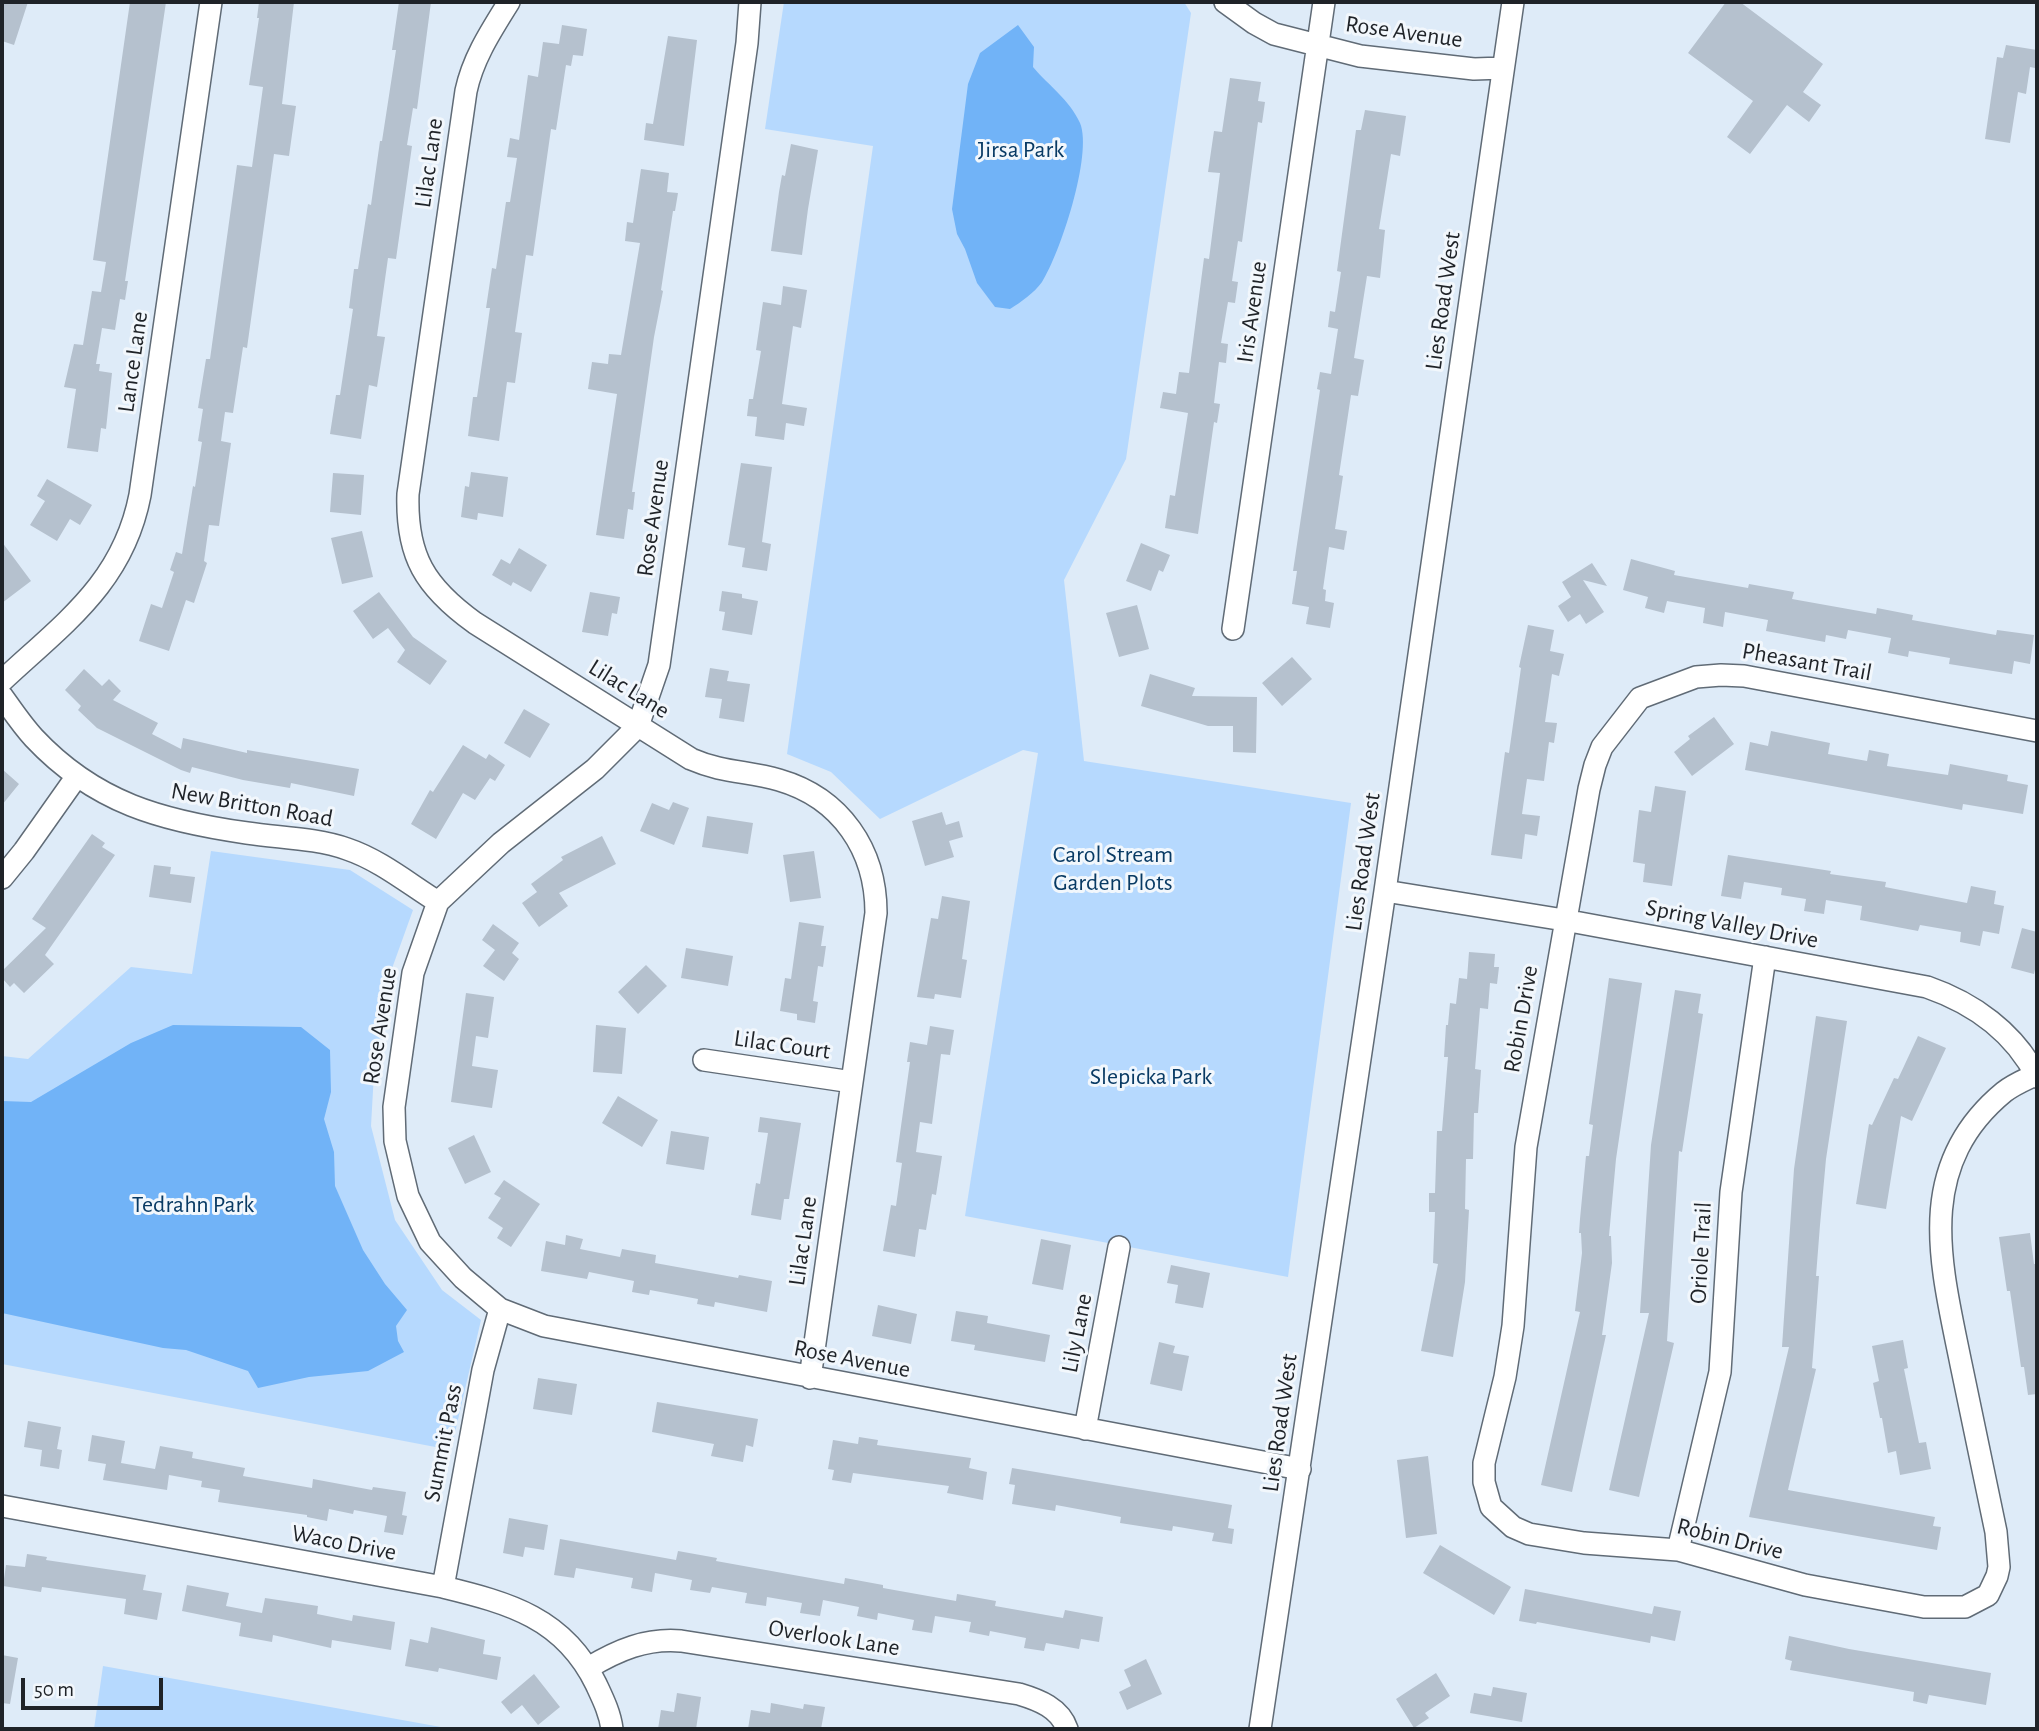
<!DOCTYPE html>
<html>
<head>
<meta charset="utf-8">
<style>
  body { margin:0 }
  #map { position:relative; width:2039px; height:1731px; overflow:hidden; background:#deebf8; font-family:"Alegreya Sans",sans-serif }
  canvas { display:block }
  .frame { position:absolute; inset:0; border:4px solid #1f2328; pointer-events:none }
  .scale { position:absolute; left:21px; top:1678px; width:142px; height:32px; box-sizing:border-box; border:4px solid #1f2328; border-top:0; padding-left:9px; font-size:21px; line-height:24px; white-space:nowrap; color:#1f2328; -webkit-text-stroke:5px #f2f7fc; paint-order:stroke }
</style>
</head>
<body>
<div id="map">
<canvas width="2039" height="1731"></canvas>
<div class="frame"></div>
<div class="scale">50 m</div>
</div>
<script>
const context = document.querySelector('canvas').getContext('2d');
context.lineJoin = 'round';
function fillPath(path, color) { context.fillStyle = color; context.fill(path, 'evenodd'); }
function strokePath(path, color, width, dash) { context.strokeStyle = color; context.lineWidth = width; context.lineCap = dash ? 'butt' : 'round'; context.setLineDash(dash || []); context.stroke(path); }
function drawText(font, color, halo, rows, align = 'center') {
  context.font = font + ' "Alegreya Sans",sans-serif'; context.lineWidth = 6; context.setLineDash([]); context.textBaseline = 'middle'; context.strokeStyle = halo; context.fillStyle = color; for (const [text, x, y, turn = 0] of rows) {
    context.save(); context.translate(x, y); context.rotate((+turn || 0) * Math.PI / 180); context.textAlign = isNaN(turn) ? turn : align; if (halo) context.strokeText(text, 0, 0); context.fillText(text, 0, 0); context.restore();
  }
}
fillPath(new Path2D(`
  M784 2H1184L1191 13 1126 459 1064 580 1084 761 1351 803 1288 1277 965 1216 1038 753 1023 750 880 819 831 772 787 754 873 146 765 129Z
  M211 851 350 870 413 910 390 974 374 1073 371 1126 395 1220 442 1290 481 1320 451 1450 2 1364V1056L28 1059 131 967 192 974Z
  M103 1666 452 1729H94Z`), '#b6d9fe');
fillPath(new Path2D(`
  M1018 25 1034 47 1033 67C1049 86 1069 99 1080 123 1093 154 1060 254 1042 282 1034 293 1021 302 1010 309L995 307 977 283 965 249 957 234 952 209 968 84 980 53Z
  M173 1025 301 1027 330 1050 331 1092 324 1119 334 1152 335 1186 363 1250 385 1284 407 1310 396 1326 398 1341 404 1352 368 1371 309 1377 258 1388 248 1371 186 1350 163 1348 2 1313V1101L31 1102 131 1043Z`), '#71b3f7');
fillPath(new Path2D(`
  M2 2H28L14 45 2 41Z
  M130 2H166L125 281H128L125 300 120 299 115 330 102 328 96 364H100L99 371 112 373 106 429 101 428 98 452 67 448 76 389 64 387 74 344 83 345 92 291 101 292 106 262 93 260Z
  M259 2H294L282 104 296 106 289 156 274 154 247 348 243 347 233 413 225 412 221 441 231 443 219 526 209 525 204 561 207 563 194 603 186 600 169 651 139 641 151 604 162 608 174 572 170 570 176 552 182 554 193 486 195 487 202 442 198 441 203 409 198 408 206 359H210L237 165 252 167 263 87 249 85 259 18H257Z
  M399 2H431L417 109 413 108 407 145 412 146 396 259 388 258 377 336 385 337 377 387 369 385 361 439 330 434 336 395H340L353 309 349 308 354 269H358L368 204 371 205 380 141H382L396 50H392Z
  M1726 2H1740L1823 64 1803 92 1821 105 1809 122 1787 105 1750 154 1727 137 1753 101 1688 53Z
  M562 25 587 29 583 56 573 55 571 66 566 65 556 130 551 129 533 256 526 255 515 332 522 333 515 383 507 382 499 441 468 436 473 397H477L490 308H486L492 268 496 269 506 202H510L517 158 507 157 510 138 519 140 528 75 538 77 543 42 559 44Z
  M668 36 697 40 684 146 644 140 646 123 653 124Z
  M2006 45 2037 50 2035 68 2030 67 2026 94 2018 92 2010 143 1985 139 1997 57 2003 58Z
  M1230 78 1261 82 1258 101 1265 102 1262 123 1258 122 1242 242 1238 241 1232 281 1238 282 1235 303 1228 302 1221 343 1228 344 1226 363 1219 362 1214 403 1220 404 1217 423 1214 422 1198 534 1165 528 1170 495 1175 496 1188 413 1160 408 1163 392 1176 394 1179 372 1189 373 1204 258 1209 259 1220 173 1208 172 1214 131 1222 132Z
  M1365 110 1406 116 1400 156 1391 154 1379 229 1385 230 1380 278 1367 276 1354 358 1364 360 1358 396 1351 395 1339 475 1343 476 1335 529 1347 531 1344 550 1329 547 1323 589 1326 590 1325 601 1334 603 1330 628 1306 624 1309 607 1292 604 1297 571H1293L1320 390 1317 389 1320 372 1331 374 1338 329 1328 327 1330 311 1335 312 1341 272 1337 271 1356 130H1361Z
  M791 144 818 150 808 209 802 255 771 251 779 192 782 175 785 176Z
  M641 169 669 173 667 192 678 193 675 211H673L661 290 663 291 654 337 632 492H635L633 510 628 509 624 539 596 535 617 394 588 389 592 362 608 364 609 354 621 355 640 243 625 241 627 222 633 223Z
  M783 286 807 290 801 328 793 326 782 404 807 408 804 426 786 423 784 440 755 436 757 417 747 416 749 399H753L761 351 756 350 763 302 781 305Z
  M741 463 772 467 762 542 771 544 767 571 742 567 745 548 728 545Z
  M471 472 508 477 503 517 478 513 477 520 461 517 465 486 469 487Z
  M333 473 364 475 361 515 330 512Z
  M47 479 92 505 80 525 70 519 57 541 30 525 45 501 37 496Z
  M362 531 373 577 342 584 331 538Z
  M2 542 31 581 2 603Z
  M1141 543 1170 555 1163 572 1159 570 1151 591 1126 581Z
  M519 548 547 565 531 592 513 582 511 586 492 575 501 559 510 564Z
  M1631 559 1675 571 1674 575 1748 588 1749 584 1794 592 1792 599 1876 614 1877 608 1913 615 1912 620 1996 635 1997 630 2034 635 2030 664 2014 661 2012 674 1949 664 1950 658 1909 651 1908 657 1888 653 1891 638 1848 630 1846 639 1826 635 1825 642 1766 631 1768 620 1725 612 1723 627 1703 623 1705 608 1667 601 1664 613 1645 608 1648 597 1623 590Z
  M1592 563 1607 586 1583 580 1604 612 1586 624 1580 614 1568 622 1558 606 1571 597 1562 582Z
  M722 591 742 594V598L758 601 752 635 722 630 725 612 719 611Z
  M379 592 413 637 447 661 430 685 397 662 405 650 388 628 373 639 353 611Z
  M590 592 620 597 617 614 612 613 608 636 582 632Z
  M1137 605 1149 649 1119 657 1106 613Z
  M1528 625 1554 630 1550 651 1564 654 1559 676 1552 674 1545 722 1557 723 1554 743 1549 742 1544 781 1527 779 1522 814 1540 816 1537 836 1525 834 1522 859 1491 855 1505 752 1509 753 1521 668 1519 667Z
  M1292 657 1312 679 1282 706 1262 683Z
  M710 668 729 671 727 681 750 684 744 722 719 718 722 699 705 697Z
  M84 669 102 686 109 679 121 691 113 700 158 723 152 734 181 749 183 738 247 753V750L359 769 354 796 291 783 290 788 243 780 192 767 190 773 181 770 97 728 78 710 81 706 65 690Z
  M1150 674 1195 688 1192 696 1257 697 1256 753 1233 752V726H1208L1141 706Z
  M524 709 550 724 530 758 504 743Z
  M1714 717 1734 744 1692 776 1674 752 1690 739 1688 736Z
  M1771 731 1830 743 1828 754 1867 761 1869 750 1889 754 1887 766 1948 775 1950 764 2008 775 2007 781 2028 785 2023 814 1963 804 1962 810 1745 770 1750 742 1768 746Z
  M463 745 486 759 489 754 505 765 495 781 490 778 475 800 463 793 436 839 411 824 430 790 433 792Z
  M2 769 19 784 2 805Z
  M1655 786 1686 791 1672 886 1643 882 1645 864 1633 862 1639 810 1651 812Z
  M673 802 689 808 674 845 640 831 652 803 669 810Z
  M942 812 946 825 959 821 963 837 949 841 954 857 925 866 912 821Z
  M707 816 753 823 748 854 702 847Z
  M92 834 105 843 102 847 115 855 45 955 54 964 24 993 14 983 10 987 2 978V971L46 928 32 919Z
  M602 836 616 864 559 893 568 906 539 927 522 903 537 892 531 884 563 860 561 857Z
  M814 851 821 898 790 902 783 855Z
  M1728 855 1831 871 1830 874 1886 882 1885 887 1967 903 1971 886 1996 891 1994 904 2004 906 1999 934 1983 931 1980 946 1960 942 1961 932 1920 925 1918 931 1860 920 1862 906 1826 900 1824 914 1804 911 1806 899 1781 895 1782 888 1744 882 1741 899 1721 896Z
  M154 865 171 867 170 874 195 877 191 903 149 897Z
  M942 896 970 901 962 959 967 960 961 998 935 994 934 999 917 997 931 918 938 919Z
  M799 922 824 926 821 946H826L823 967 818 966 813 1001 818 1002 815 1023 797 1020V1014L780 1011 785 978 791 979Z
  M493 924 519 943 512 953 519 959 504 981 483 966 495 950 482 940Z
  M2022 928 2037 932V960L2034 974 2011 968Z
  M686 948 733 956 728 986 681 978Z
  M1469 952 1495 954 1494 967H1499L1497 984 1490 983 1488 1009 1480 1008 1475 1069 1481 1070 1478 1113H1474L1473 1159H1466L1465 1209 1469 1210 1465 1282 1453 1357 1421 1351 1438 1264 1433 1263 1435 1212H1429V1193H1435L1437 1131H1442L1448 1057H1444L1446 1025H1448L1450 1003 1456 1004 1459 978 1467 979Z
  M646 965 667 986 638 1014 618 992Z
  M1609 978 1642 983 1616 1159 1609 1236H1611L1612 1263 1602 1335H1606L1572 1492 1541 1485 1580 1312 1575 1311 1582 1253 1581 1233H1579L1580 1219 1586 1156H1589L1593 1125 1589 1124Z
  M1675 990 1701 994 1698 1013 1703 1014 1682 1152 1679 1151 1667 1341 1674 1343 1639 1497 1609 1490 1649 1313H1640L1651 1145Z
  M466 993 494 997 488 1038 476 1036 472 1066 498 1070 492 1108 451 1102Z
  M1816 1016 1847 1021 1826 1159 1820 1225 1816 1276H1819L1812 1368 1816 1369 1788 1490 1935 1517 1933 1526 1941 1527 1937 1550 1749 1517 1789 1347H1782L1794 1169Z
  M596 1025 626 1028 622 1074 593 1072Z
  M930 1026 954 1030 950 1055 941 1054 932 1124 920 1122 916 1152 942 1156 936 1195 932 1194 926 1230 919 1229 915 1257 883 1251 891 1205 896 1206 902 1163 896 1162 910 1062H907L910 1042 927 1045Z
  M1918 1036 1946 1048 1912 1121 1901 1116 1886 1209 1856 1204 1869 1124 1872 1125 1894 1078 1898 1079Z
  M618 1096 658 1120 642 1147 602 1123Z
  M760 1117 801 1123 789 1199H784L781 1220 751 1215 756 1183 760 1184 768 1133 758 1132Z
  M671 1131 709 1137 704 1170 666 1164Z
  M474 1135 491 1172 465 1184 448 1148Z
  M504 1180 540 1204 511 1247 497 1238 503 1228 488 1218 501 1198 494 1194Z
  M2030 1233 2034 1264H2037V1394L2028 1395 2024 1367H2021L2010 1291H2007L1999 1237Z
  M566 1235 583 1239 580 1249 620 1257 622 1249 656 1255 655 1263 738 1278 739 1275 772 1281 767 1312 715 1302 714 1307 697 1304 698 1299 650 1290 649 1295 632 1292 634 1281 589 1272 587 1279 541 1271 546 1241 565 1245Z
  M1041 1239 1071 1245 1063 1290 1032 1284Z
  M1171 1265 1210 1273 1203 1308 1175 1303 1178 1285 1167 1283Z
  M878 1305 917 1314 911 1344 872 1336Z
  M956 1311 988 1316 987 1323 1050 1335 1045 1362 974 1350 975 1345 951 1341Z
  M1903 1340 1908 1368 1904 1369 1919 1443 1926 1442 1931 1469 1900 1475 1896 1451 1888 1453 1882 1418H1880L1873 1383 1879 1381 1872 1346Z
  M1159 1342 1175 1346 1173 1353 1189 1356 1182 1391 1150 1384Z
  M538 1378 577 1384 572 1415 533 1409Z
  M657 1402 758 1419 753 1447 746 1445 743 1462 711 1456 714 1444 652 1432Z
  M28 1421 61 1427 57 1449 62 1450 59 1469 40 1466 42 1450 24 1447Z
  M92 1435 125 1441 121 1463 155 1469 160 1446 193 1452 192 1458 245 1468 243 1476 312 1488 313 1479 372 1490 373 1487 406 1492 402 1515 407 1516 403 1535 384 1532 387 1516 354 1510 353 1514 329 1509 327 1521 307 1517V1515L218 1502 220 1490 201 1487 202 1481 169 1475 167 1490 103 1480 106 1464 88 1461Z
  M859 1437 878 1440 877 1445 971 1458 969 1468 987 1472 983 1500 947 1493 949 1486 853 1473 851 1483 832 1480 834 1470 828 1469 833 1440 858 1444Z
  M1428 1456 1437 1534 1406 1538 1397 1460Z
  M1012 1468 1232 1505 1228 1528 1234 1529 1232 1544 1212 1541 1214 1533 1173 1526 1172 1531 1120 1523 1121 1517 1056 1505 1055 1511 1012 1504 1015 1485 1009 1484Z
  M509 1518 548 1525 544 1550 525 1547 523 1557 503 1553Z
  M560 1539 676 1560 678 1551 717 1558 716 1561 788 1574 844 1584 845 1578 883 1585V1588L956 1601 957 1594 996 1601 995 1606 1063 1618 1065 1610 1103 1617 1099 1642 1081 1639 1079 1649 1046 1643 1044 1651 1024 1648 1026 1638 990 1631 989 1636 969 1632 971 1622 935 1616 932 1633 912 1630 914 1620 878 1613 877 1620 857 1616 859 1607 823 1600 820 1616 800 1613 802 1603 767 1597 766 1606 745 1603 747 1593 712 1587 710 1593 690 1590 692 1580 655 1573 652 1592 631 1588 633 1578 576 1568 574 1578 554 1575Z
  M1440 1545 1511 1587 1494 1615 1423 1573Z
  M27 1554 47 1557 46 1560 146 1575 143 1590 162 1593 157 1620 124 1614 126 1599 42 1587 41 1592 3 1586 6 1565 25 1567Z
  M187 1585 229 1593 226 1606 262 1613 265 1598 318 1606 317 1614 352 1621 353 1615 395 1622 391 1650 332 1640 331 1648 273 1635 272 1642 239 1636 241 1623 182 1611Z
  M1525 1589 1652 1614 1654 1606 1681 1611 1675 1641 1651 1636 1650 1643 1537 1622 1536 1624 1519 1621Z
  M431 1627 485 1640 483 1654 501 1657 497 1680 439 1668 438 1672 405 1666 410 1639 428 1643Z
  M1789 1636 1849 1649 1991 1673 1986 1705 1929 1695 1927 1704 1913 1701 1914 1692 1790 1670 1792 1661 1785 1659Z
  M2 1655 18 1658 10 1704 2 1703Z
  M1146 1659 1162 1694 1127 1710 1119 1692 1131 1686 1124 1670Z
  M1436 1673 1450 1696 1425 1713 1429 1718 1414 1728 1396 1699Z
  M534 1674 560 1707 538 1725 522 1705 511 1714 501 1702Z
  M1493 1687 1527 1693 1522 1722 1470 1713 1474 1693 1491 1696Z
  M677 1693 701 1697 696 1729H658L661 1710 674 1712Z
  M771 1703 803 1709 804 1704 825 1707 821 1729H748L751 1710 770 1713Z`), '#b5c1ce');
const minor = new Path2D(`
  M509 2C491 31 473 58 466 91L408 494C406 556 425 587 475 623L691 759C723 773 748 771 779 780 841 798 876 850 876 913L810 1378
  M750 2 747 43 659 665 638 726 595 769 501 843 438 902 413 973 394 1107 395 1141 408 1196 430 1242 463 1278 500 1309 544 1326 1300 1469
  M1225 2 1254 23 1274 34 1360 56 1474 69 1503 68
  M1233 629 1324 2
  M2 681C64 623 123 583 140 495L211 2
  M2 696C12 710 22 725 34 738 95 803 162 821 247 833 280 838 316 838 347 849 380 860 409 884 438 902
  M2037 731 1744 676 1721 675 1696 677 1640 698 1602 747 1595 765 1589 789 1526 1147 1513 1326 1505 1377 1484 1463V1482L1491 1507 1513 1527 1529 1534 1584 1543 1678 1550 1805 1585 1924 1607H1965L1988 1595 1997 1576 1999 1567 1996 1532C1984 1476 1973 1420 1961 1364 1941 1265 1913 1167 2004 1092 2014 1084 2027 1079 2037 1074
  M2 878 24 851 77 776
  M1385 891 1564 920 1927 987C1973 1003 2014 1032 2037 1077
  M704 1060 852 1082
  M1085 1429 1119 1247
  M2 1506 443 1587C509 1603 564 1618 596 1684 603 1699 610 1713 612 1729
  M1678 1550 1720 1372 1731 1192 1765 957
  M443 1587 483 1370 500 1309
  M588 1668C618 1650 646 1638 681 1641L1019 1694C1039 1700 1060 1708 1067 1729
  M1260 1729 1385 891 1513 2`);
strokePath(minor, '#606b76', 24);
strokePath(minor, '#fff', 21);
drawText('24px', '#1f2328', '#f2f7fc', [
  ["Rose Avenue",1404,32,8],
  ["Lilac Lane",429,163,-82],
  ["Lies Road West",1443,301,-82],
  ["Iris Avenue",1252,312,-82],
  ["Lance Lane",133,362,-82],
  ["Rose Avenue",653,518,-82],
  ["Pheasant Trail",1807,662,10],
  ["Lilac Lane",629,689,32],
  ["New Britton Road",252,805,10],
  ["Lies Road West",1363,862,-82],
  ["Spring Valley Drive",1732,924,11],
  ["Robin Drive",1521,1019,-80],
  ["Rose Avenue",380,1026,-81],
  ["Lilac Court",782,1045,8],
  ["Lilac Lane",803,1241,-82],
  ["Oriole Trail",1701,1253,-87],
  ["Lily Lane",1077,1333,-79],
  ["Rose Avenue",852,1359,11],
  ["Lies Road West",1280,1423,-82],
  ["Summit Pass",443,1443,-79],
  ["Robin Drive",1730,1539,14],
  ["Waco Drive",344,1543,11],
  ["Overlook Lane",834,1638,9]
]);
drawText('24px', '#083a64', '#f2f7fc', [
  ["Jirsa Park",1021,150],
  ["Carol Stream",1113,855],
  ["Garden Plots",1113,883],
  ["Slepicka Park",1151,1077],
  ["Tedrahn Park",193,1205]
]);
</script>
</body>
</html>
